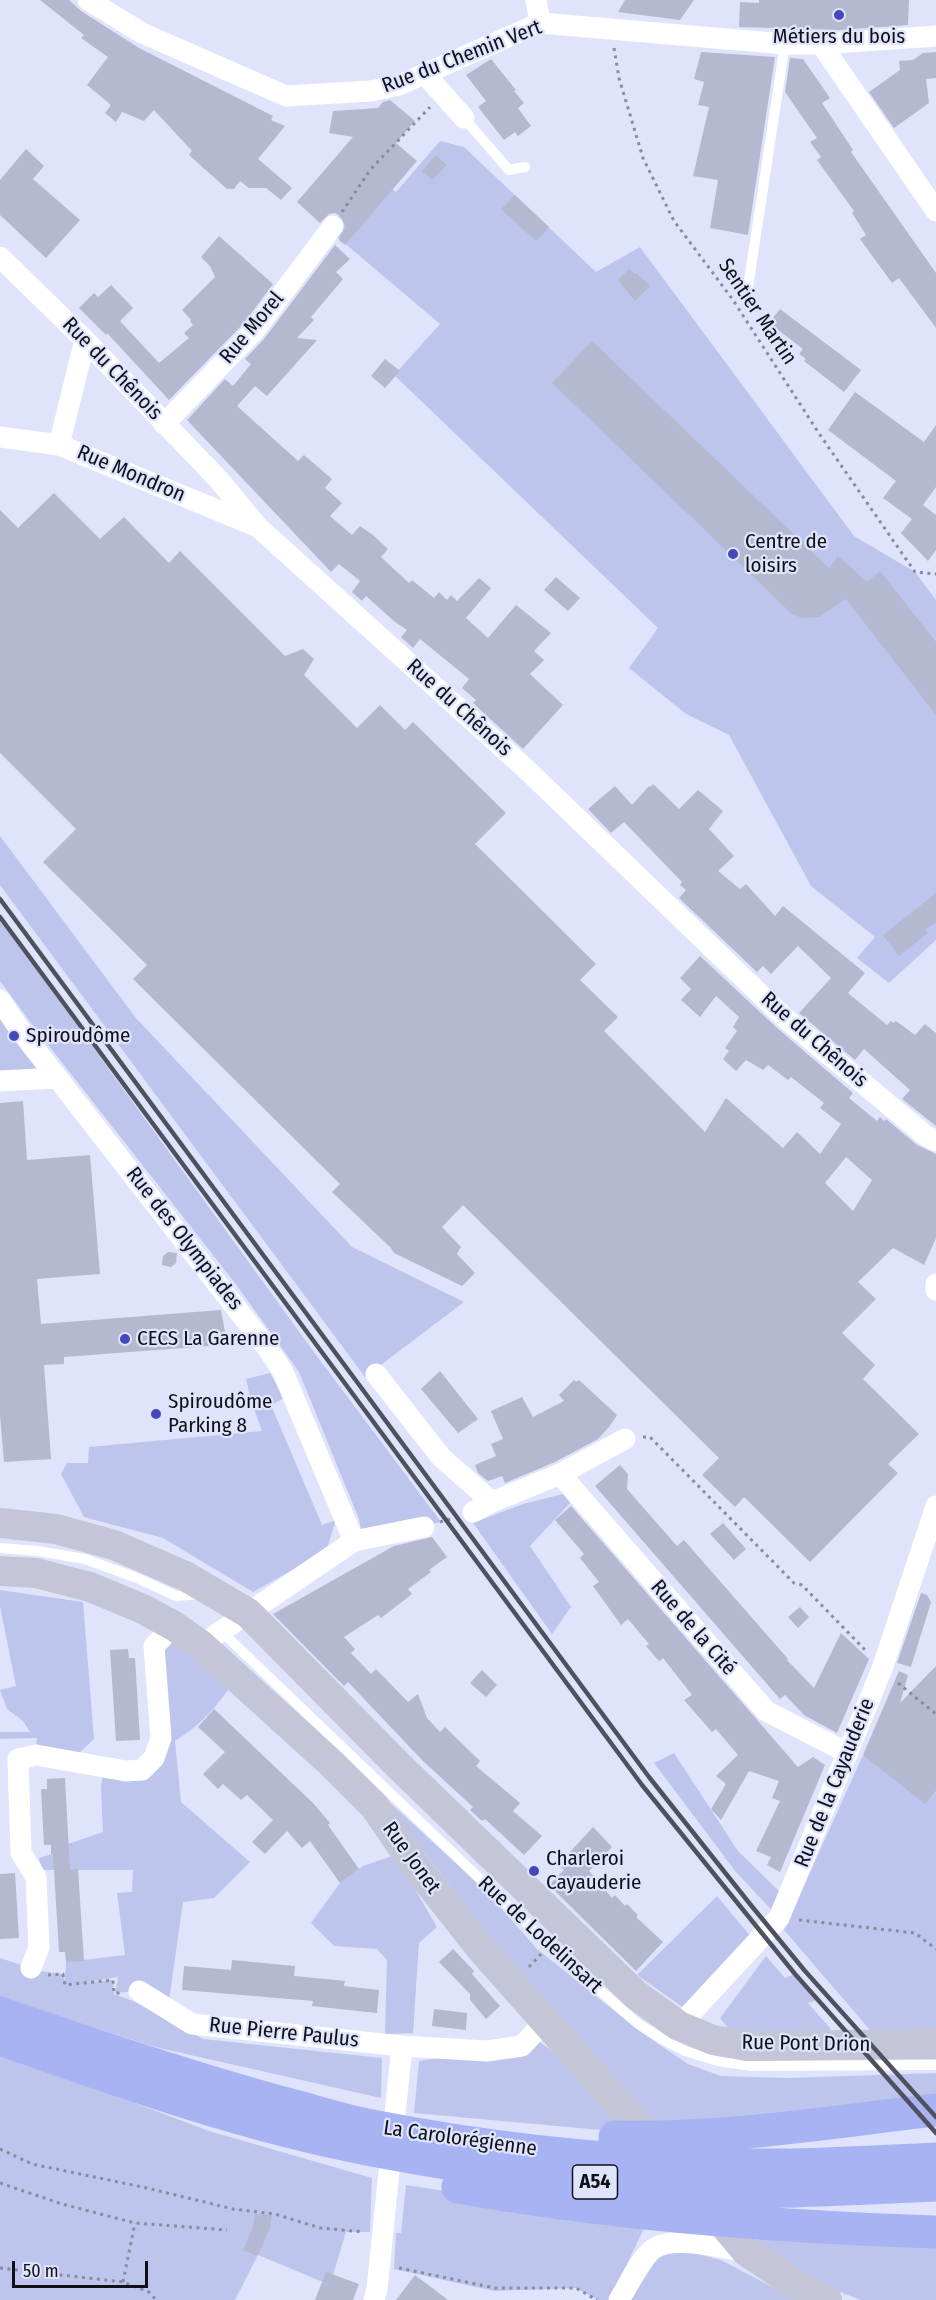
<!DOCTYPE html>
<html>
<head>
<meta charset="utf-8">
<style>
  body { margin:0 }
  #map { position:relative; width:936px; height:2300px; overflow:hidden; background:#dfe4fc; font-family:"Fira Sans Condensed",sans-serif }
  canvas { display:block }
  .scale { position:absolute; left:12px; top:2261px; width:136px; height:27px; box-sizing:border-box; border:3px solid #0f1018; border-top:0; padding-left:8px; font-size:18px; line-height:21px; white-space:nowrap; color:#0f1018; -webkit-text-stroke:4px #dfe4fc; paint-order:stroke }
</style>
</head>
<body>
<div id="map">
<canvas width="936" height="2300"></canvas>
<div class="scale">50 m</div>
</div>
<script>
const context = document.querySelector('canvas').getContext('2d');
context.lineJoin = 'round';
function fillPath(path, color) { context.fillStyle = color; context.fill(path, 'evenodd'); }
function strokePath(path, color, width, dash) { context.strokeStyle = color; context.lineWidth = width; context.lineCap = dash ? 'butt' : 'round'; context.setLineDash(dash || []); context.stroke(path); }
function drawText(font, color, halo, rows, align = 'center') {
  context.font = font + ' "Fira Sans Condensed",sans-serif'; context.lineWidth = 4.5; context.setLineDash([]); context.textBaseline = 'middle'; context.strokeStyle = halo; context.fillStyle = color; for (const [text, x, y, turn = 0] of rows) {
    context.save(); context.translate(x, y); context.rotate((+turn || 0) * Math.PI / 180); context.textAlign = isNaN(turn) ? turn : align; if (halo) context.strokeText(text, 0, 0); context.fillText(text, 0, 0); context.restore();
  }
}
fillPath(new Path2D(`
  M440 141 464 147 596 272 640 247 854 536 915 572 936 600V940L889 983 857 958 875 937 811 886 729 735 686 714 629 668 658 628 394 375 440 324 329 230 370 170 396 192Z
  M0 836 136 1018 352 1247 464 1302 365 1377 0 885Z
  M0 919 316 1355 441 1522 363 1539 359 1519 299 1372 235 1283 31 1023 0 981Z
  M0 994 58 1078 0 1081Z
  M270 1373 284 1398 271 1405 322 1525 336 1520 326 1551 253 1592 163 1538 84 1517 61 1474 67 1463H88L89 1447 262 1431 250 1398 246 1379Z
  M563 1494 570 1503 530 1546 571 1607 552 1634 473 1523 523 1504Z
  M0 1590 83 1602 94 1739 77 1755 36 1746 37 1738 0 1739V1732H30L23 1721 7 1709 0 1690 16 1686 0 1606Z
  M175 1636 230 1687C213 1711 200 1725 175 1741L181 1802 250 1862 214 1898 183 1902 169 2001 139 1991 115 1993 118 1977 82 1983 113 1980 114 1994 133 2001 203 2039 382 2058 381 2098 155 2047 0 1998V1958L40 1971 63 1974 65 1981 66 1962 125 1955 117 1893 132 1892 133 1870H42L39 1858 52 1854 69 1853 68 1844 103 1832 101 1787 104 1766 142 1770 159 1745 155 1656Z
  M674 1753 738 1851 782 1894 779 1918 736 1872 654 1763Z
  M863 1755 936 1790V2041L876 2037 784 1930Z
  M373 1787 486 1891 537 1949 642 2033 688 2064 721 2076 788 2078 936 2073V2102L718 2126 635 2122Z
  M395 1855 437 1927 419 1943 413 2033 385 2034 387 1960 377 1949 334 1946 311 1923 340 1883 363 1866Z
  M717 1896 752 1938 691 2013 637 1975Z
  M766 1956 785 1978 795 1974 817 2000 808 2003 831 2029 800 2045 732 2033 720 2018Z
  M531 2036 571 2064 623 2132 414 2113 419 2061 507 2048Z
  M0 2052 209 2131 372 2178 370 2232H346L330 2285 258 2255 235 2300H0Z
  M406 2185 647 2222 610 2300H598L576 2288 494 2291 394 2269 396 2233H401Z
  M757 2230 936 2241V2300H861L806 2279 757 2242Z
  M678 2249 721 2260 797 2300H631L660 2254Z`), '#bec5ec');
fillPath(new Path2D(`
  M40 0H69L81 11 139 48 273 116 271 120 285 126 258 159 292 188 281 200 266 188H249L240 181 234 189H227L189 155 192 151 154 110 144 121 122 112 116 122 105 113 111 105 87 85 108 57 81 38 84 35Z
  M625 0H694L680 20 618 12Z
  M759 0H909L908 25 839 30 739 27 740 2 759 3Z
  M701 52 775 57 748 235 710 228 718 180 693 176 709 107 698 105 704 82 694 79Z
  M936 52V78L926 79 929 103 894 128 869 92 900 70 899 61 913 60 923 53Z
  M790 58 803 59 830 98 822 103 853 150 851 152 936 273V328L899 278 892 283 860 239 866 235 852 213 854 211 817 160 821 157 810 142 817 138 785 92Z
  M491 59 516 90 514 91 524 103 518 108 531 126 518 136 515 132 504 140 478 107 486 101 466 75Z
  M390 100 415 121 396 143 417 161 345 245 339 240 346 227 341 216 335 213 329 214 320 223 297 202 353 137 329 133 333 111 378 108 383 102Z
  M26 149 44 166 33 179 80 220 46 258 0 215V180Z
  M436 155 447 165 432 180 422 171Z
  M515 195 549 227 536 241 501 209Z
  M219 236 273 284 244 323 169 400 107 333 106 335 79 308 94 293 98 297 111 285 133 308 120 321 159 363 189 338 184 333 193 325 190 321 191 320 182 310 215 277 210 266 201 257Z
  M335 245 350 259 336 272 343 279 311 317 314 320 297 338 317 340 267 396 255 386 237 406 298 461 304 455 332 479 325 488 342 503 330 516 352 535 360 526 373 535 388 549 381 557 409 583 412 580 434 598 439 592 447 600 451 595 457 601 479 578 491 588 466 618 488 638 516 605 551 633 534 651 544 660 530 674 563 705 523 749 473 703 476 700 462 688 469 679 420 639 413 648 401 637 407 630 395 622 366 596 362 601 352 592 360 581 339 564 331 572 187 420 225 379 233 386 251 364 245 359 264 339Z
  M629 269 635 274 636 273 650 286 635 301 618 280Z
  M780 309 861 370 844 392 804 361 806 359 799 354 803 349 769 323Z
  M592 341 829 568 838 556 867 582 880 571 936 642V715L846 599 819 617 802 618 792 614 552 383Z
  M385 359 400 371 385 388 371 376Z
  M855 392 924 442 936 425V487L923 505 936 515V550L928 561 901 533 912 519 883 498 896 481 828 430Z
  M54 493 100 539 124 517 169 563 180 551 285 656 303 649 314 659 304 675 357 728 380 705 405 730 413 722 506 813 475 844 596 964 580 980 618 1017 604 1031 705 1132 726 1098 783 1148 797 1132 820 1154 841 1124 820 1108 824 1103 791 1077 788 1080 768 1065 763 1070 746 1060 736 1071 723 1059 729 1051 725 1048 737 1031 733 1027 739 1017 716 996 700 1017 681 1000 691 989 680 978 700 956 777 1028 853 1093 849 1098 877 1121 880 1117 884 1121 886 1119 917 1145 936 1154V1238L924 1265 893 1248 858 1282 876 1299 842 1333 875 1365 863 1379 919 1434 888 1464 898 1473 810 1562 744 1497 735 1507 702 1475 719 1458 463 1205 442 1227 461 1247 457 1254 475 1273 462 1286 394 1253 391 1248 332 1192 340 1184 133 979 147 965 43 862 76 829 0 753V510L18 528ZM846 1157 872 1180 853 1211 825 1183Z
  M556 577 580 598 568 611 544 590Z
  M653 784 679 809 698 790 723 811 709 829 734 856 718 871 740 889 746 884 775 916 783 906 865 973 848 993 887 1025 891 1021 893 1023 896 1021 915 1035 925 1024 936 1033V1126L902 1099 910 1090 864 1049 855 1060 799 1013 831 978 798 946 771 974 763 966 757 972 679 898 686 890 680 885 682 882 624 822 611 833 588 809 615 786 632 805 649 786 651 787Z
  M936 893V922L925 930 928 933 899 956 883 935Z
  M23 1101 27 1160 90 1155 100 1274 37 1279 41 1324 221 1310 225 1332H222L223 1345 64 1357V1364L44 1365 51 1459 4 1462 0 1415V1103Z
  M168 1252 177 1253 176 1263 171 1267 162 1265 163 1256Z
  M440 1371 478 1419 458 1433 421 1389Z
  M574 1380 576 1382 579 1380 617 1415 609 1427 598 1439 555 1462 505 1483 502 1476 488 1481 478 1473 475 1465 496 1456 491 1444 503 1439 491 1411 522 1397 533 1417 564 1401 559 1395Z
  M620 1465 628 1474 627 1489 641 1505 677 1546 684 1540 788 1659 787 1660 814 1688 841 1633 869 1659 837 1733 804 1715 785 1695 780 1699 595 1486Z
  M571 1506 798 1767 813 1757 825 1765 780 1872 767 1865 771 1857 756 1851 780 1801 772 1798 779 1781 749 1771 721 1820 711 1809 726 1784 716 1776 738 1755 716 1729 712 1732 684 1700 692 1695 663 1658 660 1661 657 1659 646 1646 649 1644 628 1619 621 1625 593 1586 599 1582 580 1558 584 1554 555 1520Z
  M723 1523 746 1549 734 1560 710 1534Z
  M432 1537 447 1557 429 1570 431 1572 408 1589 412 1594 381 1618 378 1615 344 1637 355 1649 351 1653 371 1674 376 1669 408 1702 418 1694 427 1718 440 1732 445 1727 480 1761 476 1766 520 1803 513 1811 542 1836 524 1855 485 1819 482 1821 470 1810 473 1807 423 1761 348 1682 344 1686 273 1614 394 1546Z
  M921 1593 927 1595 931 1602 911 1667 897 1663Z
  M800 1607 809 1617 798 1628 788 1617Z
  M128 1649 129 1658H135L140 1740 116 1741 110 1650Z
  M936 1666V1790L925 1804 863 1755 899 1671 908 1675 900 1703Z
  M482 1670 497 1685 486 1697 470 1683Z
  M214 1709 313 1803 330 1823 328 1825 359 1869 340 1883 310 1841 302 1848 287 1831 265 1854 252 1842 273 1820 247 1795 241 1800 223 1784 218 1789 203 1774 225 1752 198 1727Z
  M65 1778 70 1870 78 1869 84 1961 66 1962 65 1952H59L53 1854H51V1845H44L41 1789H47V1779Z
  M593 1827 612 1847 589 1871 612 1898 615 1895 625 1906 627 1904 638 1915 636 1917 663 1942 636 1971 549 1885 564 1870 558 1865Z
  M15 1873 19 1938 0 1939V1874Z
  M453 1949 474 1971 472 1974 500 2006 486 2019 470 2000V1994L439 1962Z
  M232 1960 295 1966 294 1976 345 1981 344 1986 379 1990 377 2013 312 2006 313 2001 182 1990 184 1966 231 1970Z
  M434 2009 467 2013 466 2030 432 2026Z
  M255 2214 272 2215 270 2228 257 2256 243 2250 252 2230Z
  M326 2272 359 2284 353 2300H315Z
  M415 2275 431 2287 448 2300H396Z`), '#b4b8d0');
strokePath(new Path2D(`
  M614 48 619 78 643 158 674 221 733 300 818 432 915 572 936 574
  M342 212 370 170 430 107
  M643 1437H650L794 1583 802 1585 868 1653
  M440 1522 454 1518
  M898 1683 936 1714
  M799 1920 915 1933 936 1949
  M529 1967 541 1954
  M48 1975 63 1974 65 1985 113 1980 114 1993H122
  M0 2149 32 2164 147 2188 233 2209 275 2214 320 2228 364 2232
  M0 2183 62 2204 135 2223 227 2230
  M0 2268 123 2282 149 2292 156 2300
  M399 2268 495 2288H576L597 2300
  M123 2282 135 2223`), '#898c9e', 3, [3, 4.5]);
strokePath(new Path2D(`
  M464 118 509 170 525 167
  M748 287 785 44
  M0 1548 38 1551 85 1559 137 1578 176 1596 202 1594
  M222 1632 550 1946 637 2023 662 2039 685 2051 718 2061 751 2066 936 2065`), '#fff', 10);
strokePath(new Path2D(`
  M88 0 142 33 286 96 371 91 399 85 540 23 785 44H821L936 36
  M536 0 540 23
  M821 44 936 211
  M425 74 464 118
  M0 257 85 340 219 480 258 527 526 769 785 1018 925 1135 936 1141
  M164 424 254 331 333 226
  M0 437 59 445 256 526
  M59 445 85 340
  M0 1000 20 1030 268 1349 283 1372 354 1541
  M0 1081 58 1078
  M936 1284V1290
  M376 1374 441 1457 492 1502
  M560 1474 766 1711 848 1753
  M473 1512 492 1502 560 1474 625 1439
  M201 1645 354 1541 424 1527
  M31 1968 39 1947 36 1877 21 1853 18 1759 36 1755 126 1771 142 1770 154 1758 161 1738 154 1646 174 1626
  M139 1991 192 2024 402 2046 487 2051 522 2046 545 2021
  M679 2026 779 1918 882 1669 936 1506
  M374 2300 377 2289 402 2046
  M619 2300C629 2284 638 2262 652 2250 671 2234 723 2248 747 2252`), '#fff', 21);
strokePath(new Path2D(`
  M0 1523 56 1529 114 1545 185 1576 248 1613 399 1766 636 1995 679 2026 713 2040 747 2046 936 2044
  M0 1571 36 1573 90 1587 143 1609 174 1626 201 1645 332 1764 375 1807 414 1864 482 1950 660 2150
  M709 2207 747 2252 795 2284 827 2300`), '#c4c6d8', 30);
strokePath(new Path2D(`
  M0 2013C98 2047 197 2080 298 2107 324 2114 350 2122 377 2127 485 2148 595 2160 706 2164 782 2167 859 2163 936 2159
  M0 2039C122 2082 245 2126 372 2150 482 2171 594 2185 706 2190 782 2194 860 2188 936 2185
  M615 2137C722 2140 830 2122 936 2110
  M458 2187C615 2215 776 2227 936 2232`), '#a8b3f3', 33);
strokePath(new Path2D(`
  M0 899 649 1777 750 1904 805 1971 936 2117
  M0 917 642 1785 795 1974 936 2133`), '#4f515e', 4.5);
for (const [x, y, r, color] of [
  [839,15,6,"#4647bc"],
  [733,554,6,"#4647bc"],
  [14,1036,6,"#4647bc"],
  [125,1339,6,"#4647bc"],
  [156,1414,6,"#4647bc"],
  [534,1871,6,"#4647bc"]
]) { const dot = new Path2D(); dot.arc(x, y, r, 0, 2 * Math.PI); context.fillStyle = color; context.fill(dot); strokePath(dot, '#dfe4fc', 2); }
for (const [x, y, w] of [
  [595,2182,45]
]) { const box = new Path2D(); box.roundRect(x - w / 2, y - 17, w, 34, 4.5); context.fillStyle = '#dfe4fc'; context.fill(box); strokePath(box, '#0f1018', 1.5); }
drawText('bold 20px', '#0f1018', null, [
  ["A54",595,2182]
]);
drawText('21px', '#0f1018', '#dfe4fc', [
  ["Métiers du bois",839,37,"center"],
  ["Centre de",745,542],
  ["loisirs",745,566],
  ["Spiroudôme",26,1036],
  ["CECS La Garenne",137,1339],
  ["Spiroudôme",168,1402],
  ["Parking 8",168,1426],
  ["Charleroi",546,1859],
  ["Cayauderie",546,1883]
], 'left');
drawText('21px', '#0f1018', '#dfe4fc', [
  ["Rue du Chemin Vert",462,57,-21],
  ["Sentier Martin",757,312,56],
  ["Rue Morel",252,328,-50],
  ["Rue du Chênois",112,369,46],
  ["Rue Mondron",131,474,23],
  ["Rue du Chênois",459,708,42],
  ["Rue du Chênois",814,1040,41],
  ["Rue des Olympiades",184,1239,52],
  ["Rue de la Cité",693,1628,49],
  ["Rue de la Cayauderie",835,1783,-68],
  ["Rue Jonet",411,1858,54],
  ["Rue de Lodelinsart",540,1935,43],
  ["Rue Pierre Paulus",284,2033,6],
  ["Rue Pont Drion",806,2044,1],
  ["La Carolorégienne",460,2139,8]
]);
</script>
</body>
</html>
